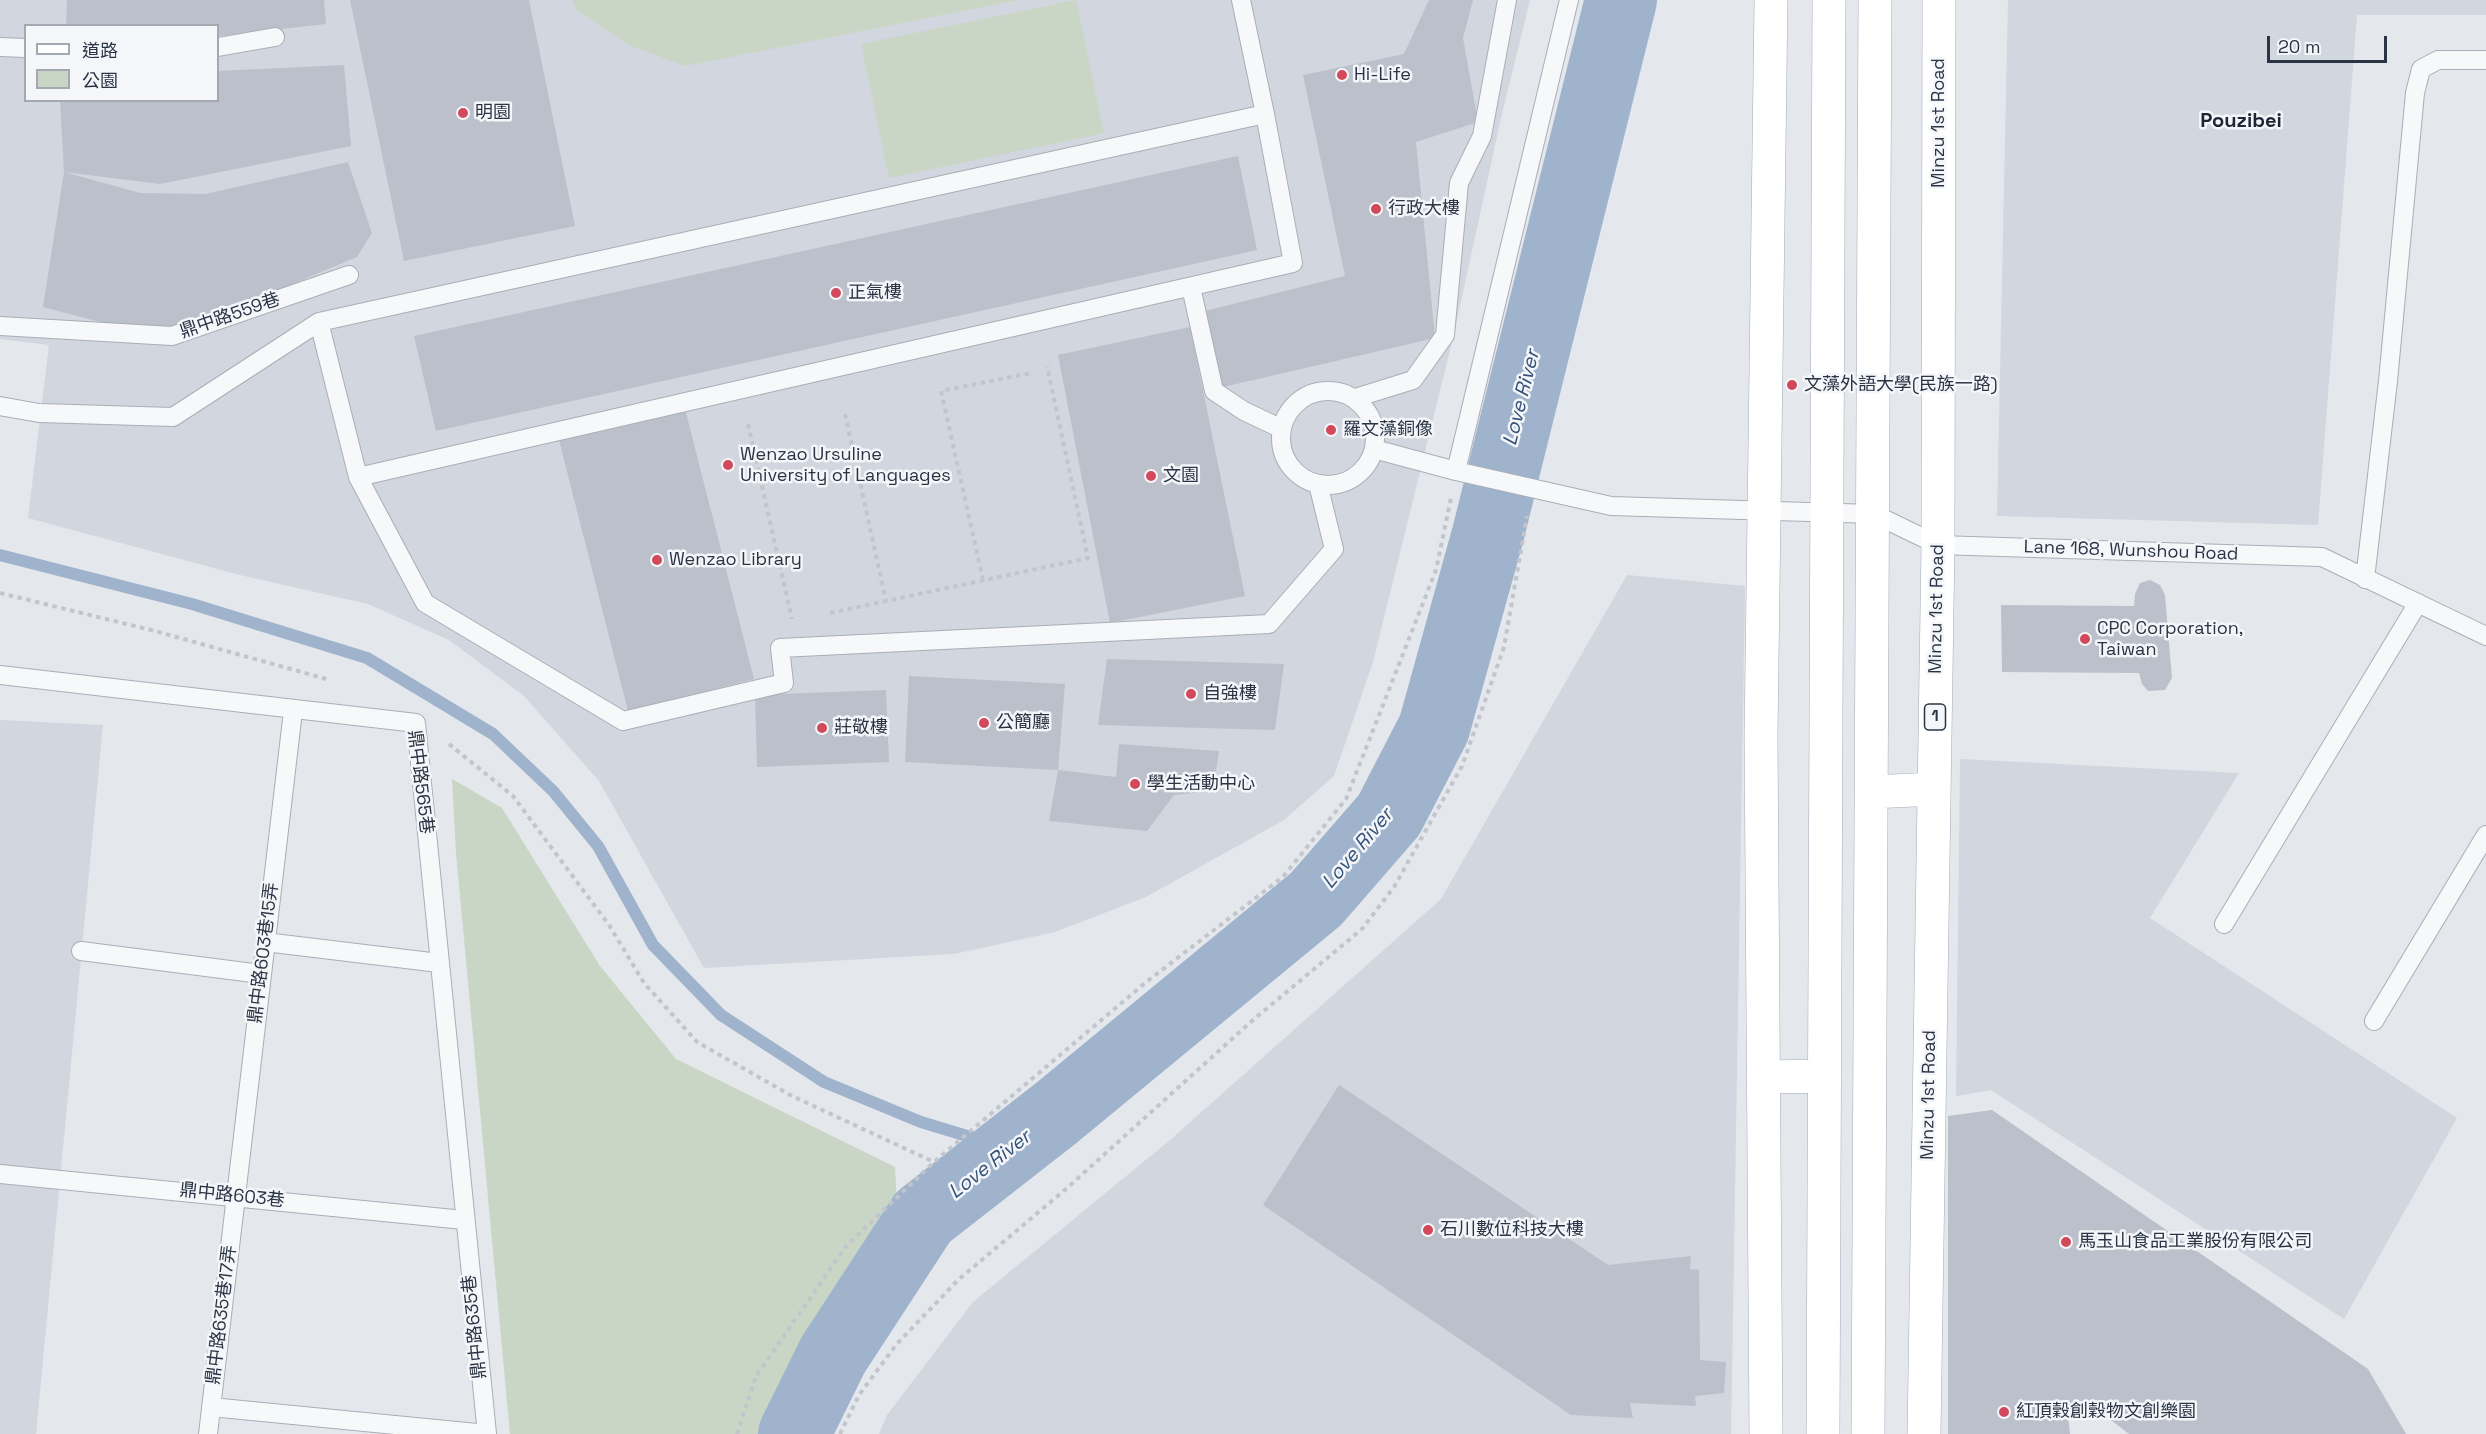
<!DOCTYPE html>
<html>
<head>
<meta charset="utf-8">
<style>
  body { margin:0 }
  #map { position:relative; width:2486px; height:1434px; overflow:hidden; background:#e4e7ec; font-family:"Space Grotesk","Noto Sans TC",sans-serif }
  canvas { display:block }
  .legend { position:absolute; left:24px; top:24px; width:195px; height:78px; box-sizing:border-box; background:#f4f6f9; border:2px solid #a4a8b1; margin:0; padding:8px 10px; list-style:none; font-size:18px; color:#2b3445 }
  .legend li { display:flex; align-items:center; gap:12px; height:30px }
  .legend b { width:30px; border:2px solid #a4a8b1 }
  .scale { position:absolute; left:2267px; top:36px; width:120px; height:27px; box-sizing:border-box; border:3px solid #2b3445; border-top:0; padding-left:8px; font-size:18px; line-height:21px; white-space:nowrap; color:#2b3445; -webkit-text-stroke:4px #f4f6f9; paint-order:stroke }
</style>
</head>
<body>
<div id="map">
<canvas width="2486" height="1434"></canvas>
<ul class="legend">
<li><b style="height:8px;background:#fff"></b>道路</li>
<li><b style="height:16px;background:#c9d6c5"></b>公園</li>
</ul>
<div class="scale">20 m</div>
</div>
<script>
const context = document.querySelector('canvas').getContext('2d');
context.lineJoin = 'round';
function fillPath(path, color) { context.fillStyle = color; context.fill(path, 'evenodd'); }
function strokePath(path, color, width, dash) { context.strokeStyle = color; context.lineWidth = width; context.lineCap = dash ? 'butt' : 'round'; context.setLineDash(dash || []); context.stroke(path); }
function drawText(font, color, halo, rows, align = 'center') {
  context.font = font + ' "Space Grotesk","Noto Sans TC",sans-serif'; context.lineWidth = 5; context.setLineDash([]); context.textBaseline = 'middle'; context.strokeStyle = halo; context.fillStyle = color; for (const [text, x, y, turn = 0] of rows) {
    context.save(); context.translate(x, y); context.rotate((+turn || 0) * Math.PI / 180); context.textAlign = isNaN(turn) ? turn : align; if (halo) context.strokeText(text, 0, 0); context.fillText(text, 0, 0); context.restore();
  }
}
fillPath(new Path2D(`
  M0 0H1530L1501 118 1453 338 1373 662 1334 776 1284 820 1146 897 1055 932 954 954 704 968 599 781 524 696 449 640 368 604 240 575 28 518 49 345 0 339ZM26 26H218V100H26Z
  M2008 0H2486V15H2357L2318 525 1997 516Z
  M1627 575 1745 586 1731 1434H879L887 1415 973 1302 1170 1140 1441 899Z
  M0 720 103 725 36 1434H0Z
  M1960 759 2239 773 2150 918 2457 1118 2344 1319 1991 1090 1956 1096Z`), '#d2d6de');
fillPath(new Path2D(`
  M573 0H1018L685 66 629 45 576 9Z
  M1076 0 1104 133 889 178 861 44Z
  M452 779 502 808 600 966 676 1059 895 1167 898 1227 800 1346 763 1434H510L456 853Z`), '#c9d6c5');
strokePath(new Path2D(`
  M0 555 192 604 367 658 493 734 553 791 598 846 653 945 721 1015 824 1082 921 1122 1010 1149`), '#9fb4cc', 12);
strokePath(new Path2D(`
  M794 1434 833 1355 923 1217 1055 1114 1316 899 1389 815 1434 728 1488 534 1621 0`), '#9fb4cc', 72);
fillPath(new Path2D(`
  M67 0H324L326 24 218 36V26H66Z
  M350 0H529L575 226 404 261Z
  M1429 0H1473L1463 38 1478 122 1416 142 1435 338 1219 388 1205 311 1345 276 1303 75 1404 54Z
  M344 65 351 146 160 184 64 172 60 100H218V71Z
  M1238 156 1257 250 436 431 414 336Z
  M348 162 372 233 357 257 259 298 146 334 43 307 64 172 140 193 205 194Z
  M1190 327 1245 596 1110 623 1058 355Z
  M685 409 754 679 628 711 559 440Z
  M2150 580 2160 585 2165 595 2172 678 2165 690 2148 691 2142 684 2139 673 2002 672 2001 605 2134 606 2135 594 2140 583Z
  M1107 659 1284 664 1275 730 1098 725Z
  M909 676 1065 684 1058 770 905 762Z
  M886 690 889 762 757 767 755 695Z
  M1119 744 1219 751 1213 791 1174 795 1147 831 1049 821 1058 770 1116 777Z
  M1339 1085 1608 1265 1691 1256 1690 1269 1699 1270 1700 1360 1726 1362 1724 1393 1695 1396 1696 1406 1630 1403 1633 1418 1571 1415 1263 1205Z
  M1992 1110 2368 1369 2406 1434H2129L2098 1410 2068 1415 2070 1434H1948V1116Z`), '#bbc0ca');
const lane = new Path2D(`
  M0 47 26 48
  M218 47 275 37
  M1191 287 1214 391 1244 411 1282 429
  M319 322 358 477 1293 263 1265 114
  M0 326 172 336 349 275
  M1281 438a47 47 0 1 1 94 0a47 47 0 1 1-94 0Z
  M1355 398 1413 380 1445 335 1459 183 1482 136 1507 0
  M0 406 39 413 173 417 319 322 1265 114 1241 0
  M1374 449 1456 471 1611 506 1874 514 1938 545 2322 557 2486 636
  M1456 471 1569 0
  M358 477 425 603 623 721 784 683 780 648 1269 624 1334 549 1318 484
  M2365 579 2388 381 2415 93 2421 69 2438 60H2486
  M0 675 416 723 487 1434
  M2224 924 2418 603
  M265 942 439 963
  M81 951 261 974
  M2374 1021 2486 835
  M0 1174 464 1220
  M211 1407 487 1434
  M208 1434 293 711`);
const primary = new Path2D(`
  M1872 792 1934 789
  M1763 1077 1825 1076
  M1766 1434 1761 736 1771 0
  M1823 1434 1829 0
  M1868 1434 1875 0
  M1924 1434 1938 545 1939 0`);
strokePath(lane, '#a9aeb7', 20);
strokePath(primary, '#a3abb8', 34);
strokePath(new Path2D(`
  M845 414 886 601
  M748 424 792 619
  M983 580 941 391 1031 373
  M0 593 155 631 330 680
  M830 613 1088 558 1047 366
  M449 744 513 796 609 925 644 983 697 1042 792 1096 934 1162
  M737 1434 756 1376 847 1245 934 1162 1145 983 1283 877 1346 799 1436 570 1451 498
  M840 1434 859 1395 896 1345 958 1280 1066 1189 1253 1020 1362 929 1394 887 1462 766 1504 647 1527 516`), '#c2c5cb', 4, [4.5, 4.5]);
strokePath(lane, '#f7f8fa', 18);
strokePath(primary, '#fff', 33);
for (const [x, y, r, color] of [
  [1342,75,6,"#d1495b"],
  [463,113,6,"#d1495b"],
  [1376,209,6,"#d1495b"],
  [836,293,6,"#d1495b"],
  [1792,385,6,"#d1495b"],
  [1331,430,6,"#d1495b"],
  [728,465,6,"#d1495b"],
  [1151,476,6,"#d1495b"],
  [657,560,6,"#d1495b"],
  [2085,639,6,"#d1495b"],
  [1191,694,6,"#d1495b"],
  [984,723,6,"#d1495b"],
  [822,728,6,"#d1495b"],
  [1135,784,6,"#d1495b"],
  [1428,1230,6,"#d1495b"],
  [2066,1242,6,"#d1495b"],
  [2004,1412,6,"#d1495b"]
]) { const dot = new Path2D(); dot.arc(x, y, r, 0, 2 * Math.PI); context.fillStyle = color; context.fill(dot); strokePath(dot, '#f4f6f9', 2); }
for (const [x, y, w] of [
  [1935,717,21]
]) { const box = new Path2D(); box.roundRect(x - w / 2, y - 13, w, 26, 4.5); context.fillStyle = '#f4f6f9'; context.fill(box); strokePath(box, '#2b3445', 1.5); }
drawText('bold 16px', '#2b3445', null, [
  ["1",1935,717]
]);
drawText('18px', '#2b3445', '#f4f6f9', [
  ["Hi-Life",1354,75],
  ["明園",475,113],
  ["行政大樓",1388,209],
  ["正氣樓",848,293],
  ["文藻外語大學(民族一路)",1804,385],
  ["羅文藻銅像",1343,430],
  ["Wenzao Ursuline",740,455],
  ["University of Languages",740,476],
  ["文園",1163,476],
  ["Wenzao Library",669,560],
  ["CPC Corporation,",2097,629],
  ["Taiwan",2097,650],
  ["自強樓",1203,694],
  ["公簡廳",996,723],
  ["莊敬樓",834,728],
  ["學生活動中心",1147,784],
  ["石川數位科技大樓",1440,1230],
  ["馬玉山食品工業股份有限公司",2078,1242],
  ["紅頂穀創穀物文創樂園",2016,1412]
], 'left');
drawText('18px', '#2b3445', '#f4f6f9', [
  ["Minzu 1st Road",1939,123,-90],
  ["鼎中路559巷",230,316,-19],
  ["Lane 168, Wunshou Road",2131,551,2],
  ["Minzu 1st Road",1937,609,-89],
  ["鼎中路565巷",420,782,83],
  ["鼎中路603巷15弄",264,953,-83],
  ["Minzu 1st Road",1929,1095,-89],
  ["鼎中路603巷",232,1196,6],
  ["鼎中路635巷17弄",222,1315,-83],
  ["鼎中路635巷",475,1327,-96]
]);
drawText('bold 20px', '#1d2536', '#f4f6f9', [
  ["Pouzibei",2241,122]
]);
drawText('italic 20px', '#34527a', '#f4f6f9', [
  ["Love River",1522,398,-76],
  ["Love River",1358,849,-50],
  ["Love River",990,1165,-38]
]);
</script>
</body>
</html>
